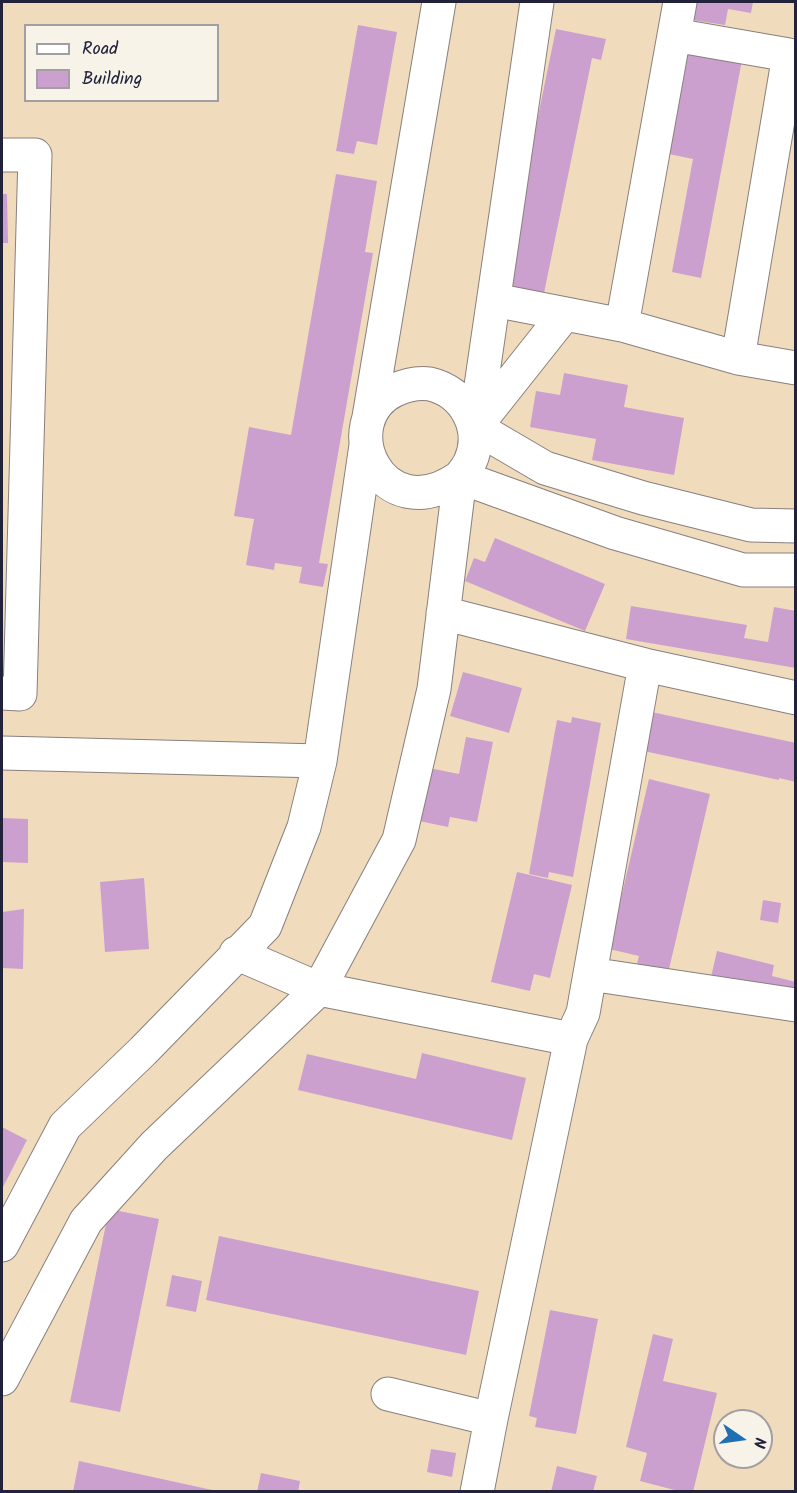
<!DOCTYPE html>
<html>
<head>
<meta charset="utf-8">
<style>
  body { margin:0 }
  #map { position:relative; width:797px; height:1493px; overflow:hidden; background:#f0dcbd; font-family:Kalam,sans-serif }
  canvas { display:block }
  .frame { position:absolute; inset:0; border:3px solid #22223b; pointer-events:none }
  .legend { position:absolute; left:24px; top:24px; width:195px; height:78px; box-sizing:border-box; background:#f7f3e8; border:2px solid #a29fa3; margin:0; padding:8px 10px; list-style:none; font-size:18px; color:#22223b }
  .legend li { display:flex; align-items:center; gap:12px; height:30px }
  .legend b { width:30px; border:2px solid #a29fa3 }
  .north { position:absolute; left:713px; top:1409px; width:60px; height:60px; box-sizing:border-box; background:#f7f3e8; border:2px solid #a29fa3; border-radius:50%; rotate:103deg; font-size:16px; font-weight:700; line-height:24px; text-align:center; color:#22223b }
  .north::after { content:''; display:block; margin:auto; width:21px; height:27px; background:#1f6fb2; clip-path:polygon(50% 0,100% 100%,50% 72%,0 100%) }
</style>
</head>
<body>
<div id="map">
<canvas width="797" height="1493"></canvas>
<div class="frame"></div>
<ul class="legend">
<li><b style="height:8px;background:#fff"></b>Road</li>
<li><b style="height:16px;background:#cba0ce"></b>Building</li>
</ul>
<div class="north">N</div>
</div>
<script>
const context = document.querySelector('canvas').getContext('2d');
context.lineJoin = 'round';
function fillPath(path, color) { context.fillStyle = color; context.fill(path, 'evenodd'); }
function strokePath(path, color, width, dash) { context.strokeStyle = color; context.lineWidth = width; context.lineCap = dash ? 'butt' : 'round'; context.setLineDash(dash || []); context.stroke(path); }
fillPath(new Path2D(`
  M695 2H753L751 13 728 9 725 25 692 20Z
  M358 25 397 32 377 145 357 141 354 154 336 151Z
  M556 29 606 39 601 60 592 58 543 298 502 291Z
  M683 48 742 60 701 278 672 272 693 159 664 153Z
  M336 174 377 181 365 252 373 253 319 563 328 564 323 587 299 583 302 567 275 563 274 570 246 565 254 519 234 516 249 427 291 435Z
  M2 194H7L8 243H2Z
  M564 373 628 385 624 407 684 418 674 475 592 460 596 439 530 427 536 391 560 395Z
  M495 538 605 584 585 631 465 581 474 558 485 562Z
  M631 606 747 625 744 638 768 642 774 607 796 611V668L626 639Z
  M463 672 522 688 509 733 450 716Z
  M633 708 796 743V782L779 778V780L625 747Z
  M572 717 601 723 573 877 549 872 548 878 529 874 557 720 571 723Z
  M466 737 493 742 477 822 450 817 448 827 419 821 429 768 459 774Z
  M649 779 710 794 666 982 634 975 639 956 609 949Z
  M2 818 28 819V863L2 862Z
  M517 872 572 885 550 978 534 974 530 991 491 982Z
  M144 878 149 949 105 952 100 882Z
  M763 900 781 903 778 923 760 920Z
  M24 909 23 969 2 968V912Z
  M717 951 774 965 772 976 796 982V1006L709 986Z
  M422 1053 526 1078 512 1140 298 1090 307 1054 416 1079Z
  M2 1127 27 1140 2 1189Z
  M109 1209 159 1219 120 1412 70 1402Z
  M219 1236 479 1291 466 1355 206 1300Z
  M172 1275 202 1281 196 1312 166 1306Z
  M550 1310 598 1319 576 1434 535 1427 537 1418 529 1416Z
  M653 1334 673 1339 663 1381 717 1393 693 1492H682L640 1481 647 1453 626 1447Z
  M431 1449 456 1453 452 1477 427 1472Z
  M79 1461 217 1491V1492H73Z
  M557 1466 597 1476 593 1492H551Z
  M261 1473 300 1481 298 1492H257Z`), '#cba0ce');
const minor = new Path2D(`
  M674 35 789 55 738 358
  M2 155H35L20 694 2 693
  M494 300 622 325 738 358 796 368
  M622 325 680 2
  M369 417 439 2
  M476 426 564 315
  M475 427 537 2
  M475 427 545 468 643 498 751 525 796 526
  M460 477 615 533 743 570H796
  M443 613 645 665 796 698
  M2 753 320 761
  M236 953 319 989 571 1039 491 1419 477 1492
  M590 974 796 1005
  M571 1039 583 1013 645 665
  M2 1245 65 1126 143 1051 265 926 304 827 320 761 366 445
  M2 1379 86 1221 154 1146 319 989 399 840 434 689 460 477C463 473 468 467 470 462 485 429 465 392 430 384 417 382 406 385 395 390 331 421 381 533 460 477
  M388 1394 491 1419`);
strokePath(minor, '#897f7c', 35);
strokePath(minor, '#fff', 33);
</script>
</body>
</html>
